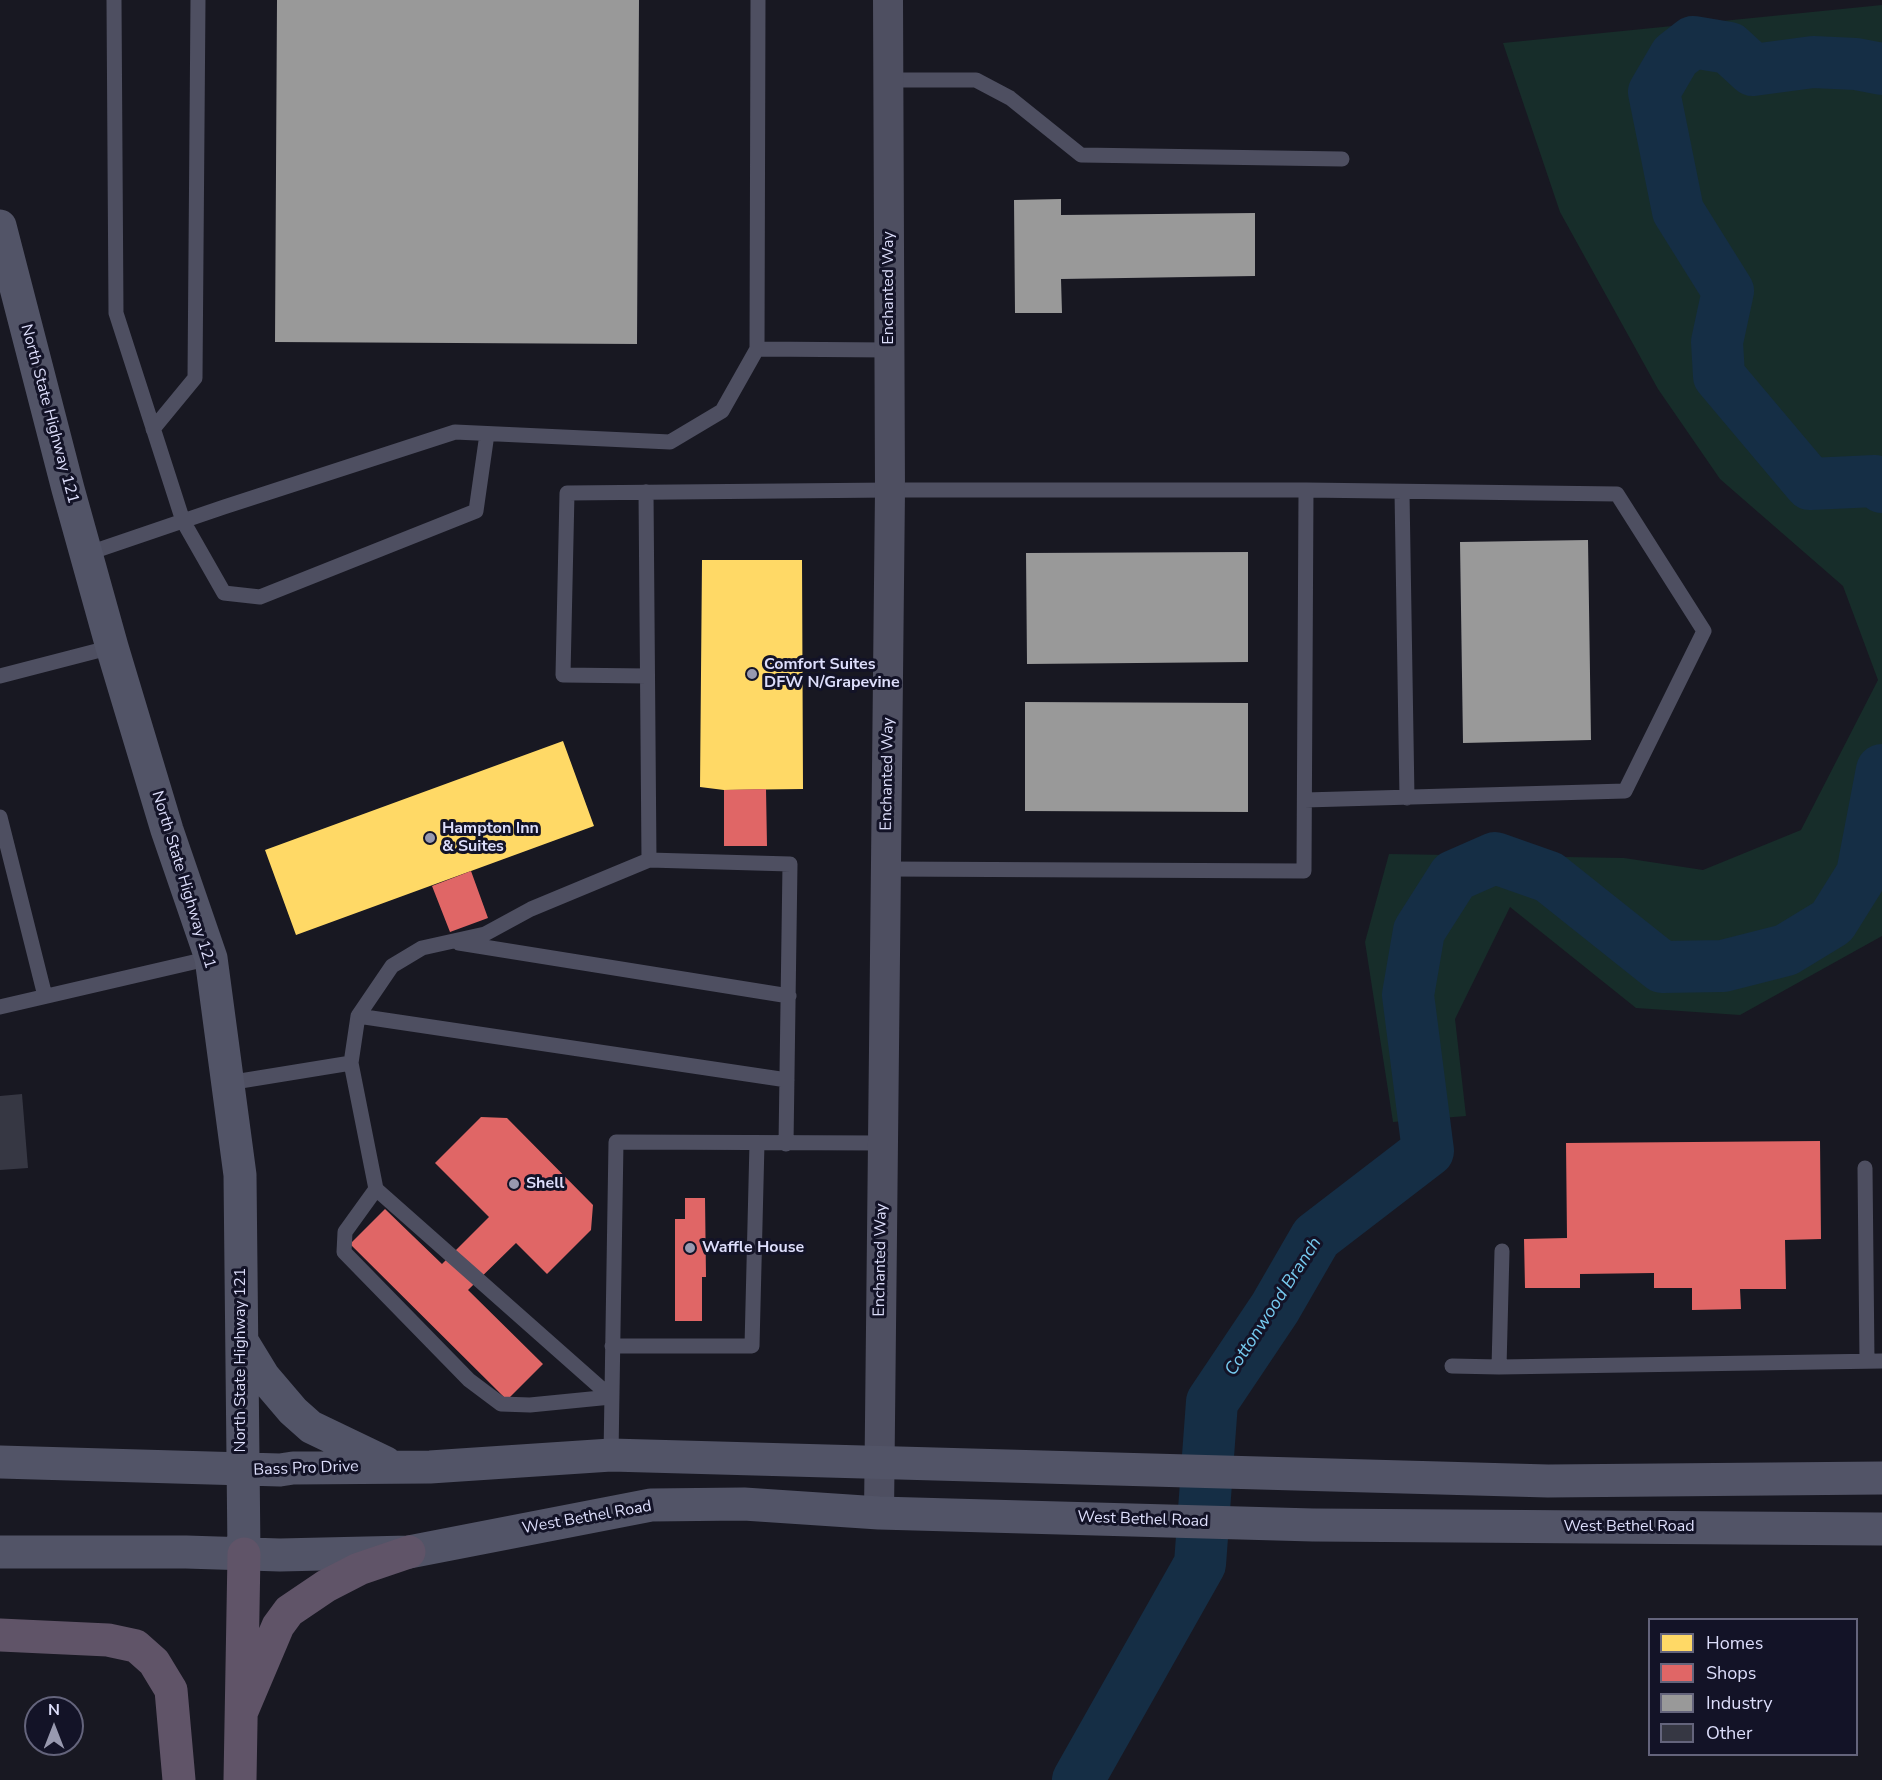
<!DOCTYPE html>
<html>
<head>
<meta charset="utf-8">
<style>
  body { margin:0 }
  #map { position:relative; width:1882px; height:1780px; overflow:hidden; background:#181822; font-family:"Nunito Sans",sans-serif }
  canvas { display:block }
  .legend { position:absolute; left:1648px; top:1618px; width:210px; height:138px; box-sizing:border-box; background:#131327; border:2px solid #64647c; margin:0; padding:8px 10px; list-style:none; font-size:18px; color:#dddefb }
  .legend li { display:flex; align-items:center; gap:12px; height:30px }
  .legend b { width:30px; border:2px solid #64647c }
  .north { position:absolute; left:24px; top:1696px; width:60px; height:60px; box-sizing:border-box; background:#131327; border:2px solid #64647c; border-radius:50%; rotate:0deg; font-size:16px; font-weight:700; line-height:24px; text-align:center; color:#dddefb }
  .north::after { content:''; display:block; margin:auto; width:21px; height:27px; background:#9899af; clip-path:polygon(50% 0,100% 100%,50% 72%,0 100%) }
</style>
</head>
<body>
<div id="map">
<canvas width="1882" height="1780"></canvas>
<ul class="legend">
<li><b style="height:16px;background:#ffd966"></b>Homes</li>
<li><b style="height:16px;background:#e06666"></b>Shops</li>
<li><b style="height:16px;background:#999"></b>Industry</li>
<li><b style="height:16px;background:#363743"></b>Other</li>
</ul>
<div class="north">N</div>
</div>
<script>
const context = document.querySelector('canvas').getContext('2d');
context.lineJoin = 'round';
function fillPath(path, color) { context.fillStyle = color; context.fill(path, 'evenodd'); }
function strokePath(path, color, width, dash) { context.strokeStyle = color; context.lineWidth = width; context.lineCap = dash ? 'butt' : 'round'; context.setLineDash(dash || []); context.stroke(path); }
function drawText(font, color, halo, rows, align = 'center') {
  context.font = font + ' "Nunito Sans",sans-serif'; context.lineWidth = 6; context.setLineDash([]); context.textBaseline = 'middle'; context.strokeStyle = halo; context.fillStyle = color; for (const [text, x, y, turn = 0] of rows) {
    context.save(); context.translate(x, y); context.rotate((+turn || 0) * Math.PI / 180); context.textAlign = isNaN(turn) ? turn : align; if (halo) context.strokeText(text, 0, 0); context.fillText(text, 0, 0); context.restore();
  }
}
fillPath(new Path2D(`
  M1882 5V936L1740 1015 1636 1008 1510 907 1455 1019 1466 1116 1393 1122 1365 942 1389 854 1624 858 1703 870 1801 830 1878 680 1843 586 1720 479 1658 389 1560 212 1503 43Z`), '#172d2a');
fillPath(new Path2D(`
  M702 560H802L803 789 724 790 700 787Z
  M563 741 594 826 296 935 265 850Z`), '#ffd966');
fillPath(new Path2D(`
  M766 789 767 846H724V790Z
  M471 871 488 918 450 932 432 886Z
  M481 1117 507 1118 593 1205 591 1230 547 1274 516 1243 468 1290 543 1364 507 1400 350 1244 385 1209 442 1264 489 1217 435 1163Z
  M1820 1141 1821 1239 1785 1240 1786 1289H1740L1741 1309 1692 1310V1288H1654V1273L1580 1274V1288H1525L1524 1239 1567 1238 1566 1143Z
  M685 1198H705L706 1277H702V1321H675V1219H685Z`), '#e06666');
fillPath(new Path2D(`
  M277 0H639L637 344 275 342Z
  M1061 199V215L1255 213V276L1061 279 1062 313H1015L1014 200Z
  M1588 540 1591 740 1463 743 1460 542Z
  M1248 552V662L1027 664 1026 553Z
  M1025 702 1248 703V812L1025 811Z`), '#999');
strokePath(new Path2D(`
  M1882 69 1856 64 1813 62 1753 70 1729 48 1693 42 1675 56 1654 92 1678 211 1728 291 1717 342 1719 376 1810 484 1875 481 1882 487
  M1078 1780 1200 1564 1212 1402 1275 1308 1316 1237 1428 1151 1408 995 1419 931 1454 876 1495 858 1549 877 1662 967 1723 966 1786 950 1832 922 1862 874 1882 770`), '#152e45', 52);
fillPath(new Path2D(`
  M22 1094 28 1168 0 1170V1096Z`), '#363743');
strokePath(new Path2D(`
  M114 0 116 313 183 521 224 593 260 597 476 511 487 434
  M888 80H976L1010 98 1081 155 1342 159
  M757 349 758 0
  M153 429 195 378 198 0
  M646 492 649 860 790 864 786 1144
  M1402 492 1407 798
  M86 554 224 507 455 432 670 442 722 411 757 349 889 350
  M0 676 112 647
  M647 676 563 675 567 493 890 490H1306L1304 871 887 869
  M1305 800 1625 791 1704 631 1617 494 1306 490
  M0 817 45 996
  M649 860 531 909 485 934 422 948 392 966 358 1016 787 1080
  M459 943 789 996
  M0 1007 211 958
  M351 1063 358 1016
  M228 1083 351 1063 376 1189 345 1232 344 1252 469 1380 501 1404 530 1405 611 1397
  M1865 1168 1867 1361
  M376 1189 611 1397
  M612 1346H752L757 1143
  M1452 1366 1499 1367 1882 1361
  M1499 1367 1502 1251
  M611 1455 616 1142 883 1143`), '#4e4f61', 15);
strokePath(new Path2D(`
  M879 1513 890 490 888 0`), '#4e4f61', 30);
strokePath(new Path2D(`
  M0 226 68 489 112 647 167 830 211 958 240 1175 244 1554
  M242 1341 264 1377 293 1411 311 1427 386 1463
  M0 1462 280 1470 293 1468 430 1467 611 1455 1548 1481 1882 1478
  M0 1552H186L280 1555 409 1552 651 1505 744 1504 879 1513 1313 1525 1882 1529`), '#525467', 33);
strokePath(new Path2D(`
  M0 1635 108 1640 136 1646 154 1662 171 1690 179 1780
  M242 1711 278 1626 289 1611 326 1586 359 1569 409 1552
  M240 1780 244 1554`), '#605468', 33);
for (const [x, y, r, color] of [
  [752,674,6,"#9899af"],
  [430,838,6,"#9899af"],
  [514,1184,6,"#9899af"],
  [690,1248,6,"#9899af"]
]) { const dot = new Path2D(); dot.arc(x, y, r, 0, 2 * Math.PI); context.fillStyle = color; context.fill(dot); strokePath(dot, '#131327', 2); }
drawText('16px', '#dddefb', '#131327', [
  ["Enchanted Way",889,288,-90],
  ["North State Highway 121",49,414,75],
  ["Enchanted Way",888,774,-89],
  ["North State Highway 121",183,880,73],
  ["Enchanted Way",881,1260,-89],
  ["North State Highway 121",241,1360,-90],
  ["Bass Pro Drive",306,1469,-2],
  ["West Bethel Road",587,1518,-10],
  ["West Bethel Road",1143,1520,2],
  ["West Bethel Road",1629,1527]
]);
drawText('bold 16px', '#dddefb', '#131327', [
  ["Comfort Suites",764,665],
  ["DFW N/Grapevine",764,683],
  ["Hampton Inn",442,829],
  ["& Suites",442,847],
  ["Shell",526,1184],
  ["Waffle House",702,1248]
], 'left');
drawText('italic 18px', '#76caef', '#131327', [
  ["Cottonwood Branch",1274,1307,-57]
]);
</script>
</body>
</html>
